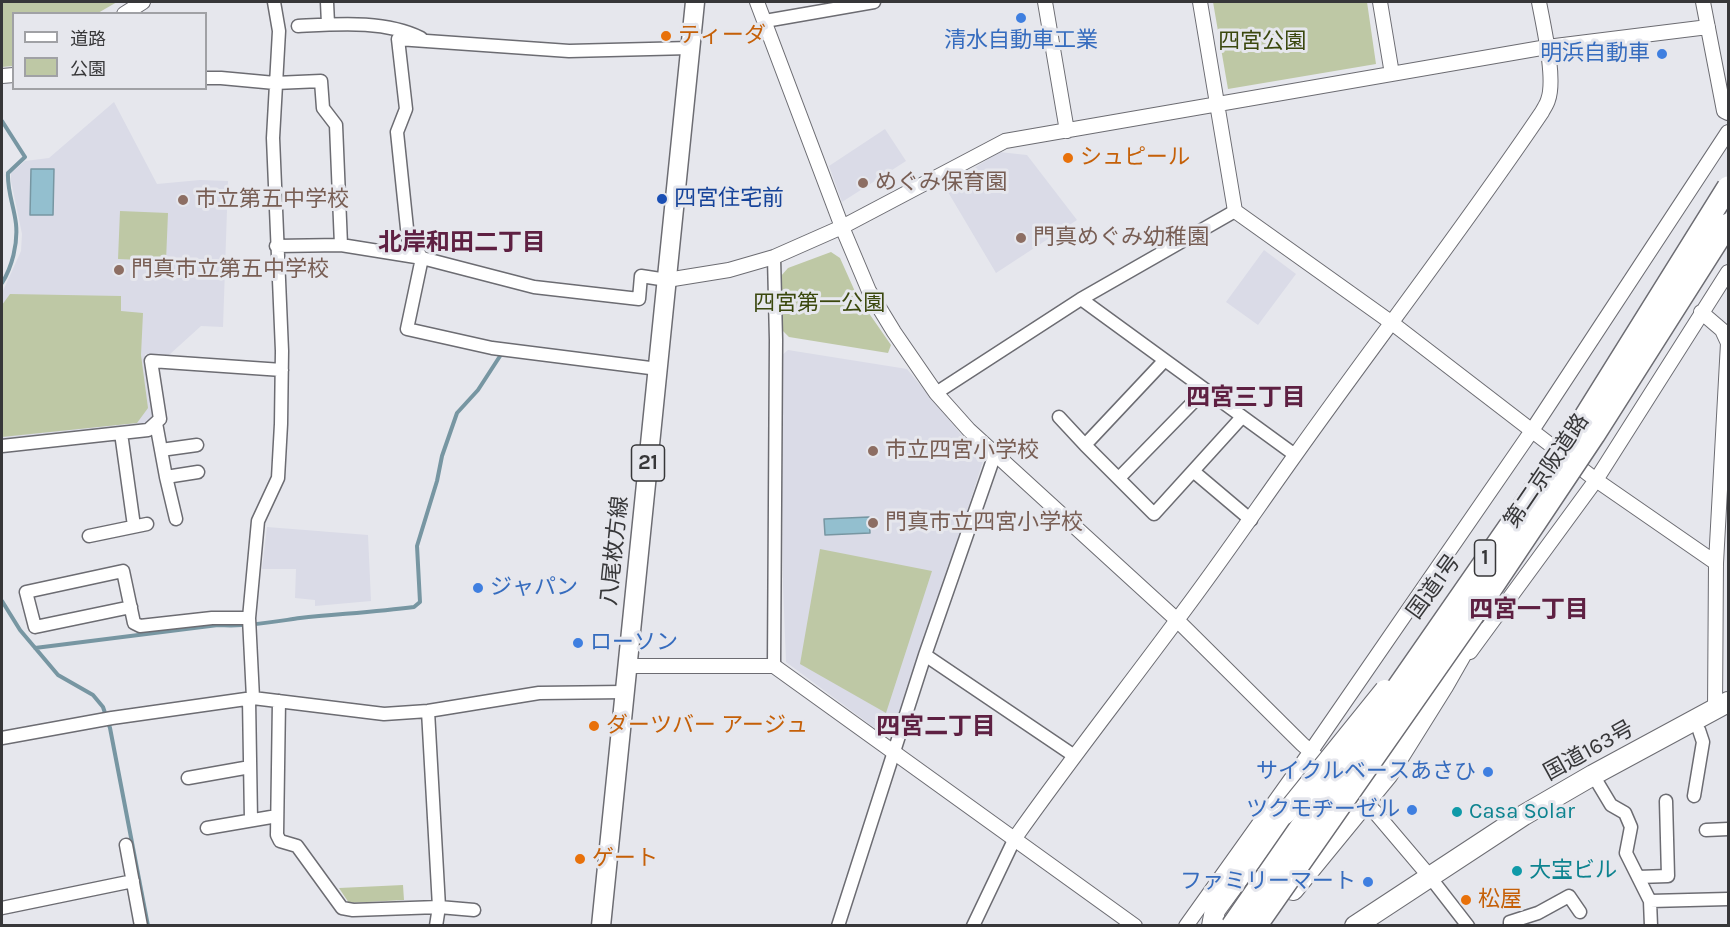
<!DOCTYPE html>
<html>
<head>
<meta charset="utf-8">
<style>
  body { margin:0 }
  #map { position:relative; width:1730px; height:927px; overflow:hidden; background:#e6e7ed; font-family:Karla,"Noto Sans JP",sans-serif }
  canvas { display:block }
  .frame { position:absolute; inset:0; border:3px solid #373739; pointer-events:none }
  .legend { position:absolute; left:12px; top:12px; width:195px; height:78px; box-sizing:border-box; background:#e6e7ed; border:2px solid #a0a1a5; margin:0; padding:8px 10px; list-style:none; font-size:18px; color:#373739 }
  .legend li { display:flex; align-items:center; gap:12px; height:30px }
  .legend b { width:30px; border:2px solid #a0a1a5 }
</style>
</head>
<body>
<div id="map">
<canvas width="1730" height="927"></canvas>
<div class="frame"></div>
<ul class="legend">
<li><b style="height:8px;background:#fff"></b>道路</li>
<li><b style="height:16px;background:#bec8a5"></b>公園</li>
</ul>
</div>
<script>
const context = document.querySelector('canvas').getContext('2d');
context.lineJoin = 'round';
function fillPath(path, color) { context.fillStyle = color; context.fill(path, 'evenodd'); }
function strokePath(path, color, width, dash) { context.strokeStyle = color; context.lineWidth = width; context.lineCap = dash ? 'butt' : 'round'; context.setLineDash(dash || []); context.stroke(path); }
function drawText(font, color, halo, rows, align = 'center') {
  context.font = font + ' Karla,"Noto Sans JP",sans-serif'; context.lineWidth = 6; context.setLineDash([]); context.textBaseline = 'middle'; context.strokeStyle = halo; context.fillStyle = color; for (const [text, x, y, turn = 0] of rows) {
    context.save(); context.translate(x, y); context.rotate((+turn || 0) * Math.PI / 180); context.textAlign = isNaN(turn) ? turn : align; if (halo) context.strokeText(text, 0, 0); context.fillText(text, 0, 0); context.restore();
  }
}
fillPath(new Path2D(`
  M114 102 157 184 200 180 228 181 223 327 201 326 169 355 145 354 154 414 146 425 2 441V293L21 251 22 234 11 181V173L25 161 49 158Z
  M885 129 906 161 842 202 829 166Z
  M999 152 1027 155 1077 220 996 273 945 187Z
  M1264 250 1296 274 1258 325 1226 302Z
  M788 350 907 369 983 461 898 730 884 735 786 662 783 585 781 356Z
  M267 527 368 535 371 601 315 606V600L295 598 296 569H262Z`), '#dadbe7');
fillPath(new Path2D(`
  M2 2H117L98 13 14 14 13 66 2 67Z
  M1213 2H1367L1376 64 1228 89Z
  M120 211 168 213 166 261 118 259Z
  M831 252 840 258 857 296 891 345 888 353 789 337 782 330 781 276 788 268Z
  M10 294 121 296V311L143 313 141 355 148 408 137 423 2 437V305Z
  M820 549 932 571 886 713 800 664Z
  M403 885 404 900 349 903 339 888Z`), '#bec8a5');
const water = new Path2D(`
  M31 169H54L53 215H30Z
  M869 517 870 533 825 535 824 519Z`);
fillPath(water, '#93bfcf');
strokePath(water, '#7796a2', 1.5);
strokePath(new Path2D(`
  M2 121 25 157 8 173C7 191 14 206 16 224 18 244 12 267 2 283
  M2 601 20 630 58 675 93 695 103 707 110 728 148 926
  M35 648 218 625C246 627 272 622 300 618 338 614 376 612 414 607L420 602 417 546 437 481 442 456 457 413 478 390 502 353`), '#7796a2', 4);
const minor = new Path2D(`
  M327 2 328 24
  M765 21 874 2
  M298 26C338 24 385 20 421 38
  M206 78H221L275 83 321 81 323 108 336 125 341 245
  M276 246 341 245 422 258 534 287 639 299 641 276 667 280
  M774 257 776 340 774 666
  M1081 299 1295 455
  M1164 361 1085 445 1154 514 1242 417
  M658 369 492 348 407 329 422 258 408 238 397 132 406 109 398 39 569 51 690 48
  M936 393 1081 299 1235 211
  M1059 417 1085 445
  M156 423 166 477 176 519
  M121 433 134 526
  M2 446 148 430 160 419 151 361 282 370
  M161 450 197 445
  M1193 471 1251 520
  M166 477 198 472
  M1119 478 1205 390
  M89 536 147 524
  M131 607 35 627 26 592 123 571 134 623 140 626 212 618H249
  M925 655 1073 755
  M253 698 249 618 258 521 278 478 281 424 282 351 273 138 279 31 274 2
  M249 699 251 820
  M279 701 277 835 280 841 297 846 342 908 353 910 439 907 474 910
  M428 711 439 907 436 926
  M2 738 112 718 253 698 384 714 428 711 539 693 625 692
  M1593 775 1611 805 1625 813 1631 827 1626 853 1650 901 1651 926
  M188 778 250 767
  M1694 796 1703 742 1699 730
  M207 828 277 816
  M1706 830 1728 829
  M126 845 141 926
  M1430 877 1468 926
  M1638 877 1668 876 1666 801
  M1650 901 1728 899
  M2 908 133 881
  M838 926 925 655 995 454
  M973 926 1015 838
  M1510 926V922L1538 913 1569 896 1580 912`);
const tertiary = new Path2D(`
  M1045 2 1067 131
  M1200 2 1235 211 1392 323 1596 480 1716 563
  M1380 2 1392 74
  M1703 2 1724 111 1728 113
  M124 14 143 2
  M2 76 14 75
  M667 280 729 270 774 257 842 227 757 2
  M1701 312 1722 330 1728 343 1716 563 1715 709
  M1470 652 1596 480 1728 272
  M627 666H774L1135 926
  M1330 769 1302 744 1177 620 969 430 936 393 894 332 869 291 842 227 1005 141 1547 47 1708 27
  M1359 797 1374 811 1430 877
  M1015 838C1067 764 1123 693 1177 620 1218 566 1256 510 1296 454 1377 340 1463 229 1542 112 1544 108 1547 104 1548 100 1556 79 1543 24 1539 2
  M1186 926 1311 751 1531 432 1728 132`);
const primary = new Path2D(`
  M601 926 695 2`);
const trunk = new Path2D(`
  M1293 890 1388 774 1443 686 1475 630
  M1212 926 1215 910 1285 814
  M1355 926 1524 815 1593 775 1728 702`);
strokePath(minor, '#6c6c72', 15);
strokePath(tertiary, '#6c6c72', 16);
strokePath(primary, '#6c6c72', 21);
strokePath(trunk, '#6c6c72', 22);
strokePath(minor, '#fff', 12);
strokePath(tertiary, '#fff', 14);
strokePath(primary, '#fff', 18);
strokePath(trunk, '#fff', 20);
const trunkBridge = new Path2D(`
  M1285 814 1385 690`);
const motorwayBridge = new Path2D(`
  M1232 926 1579 426 1728 187
  M1256 926 1481 604 1594 435 1728 224`);
strokePath(trunkBridge, '#6c6c72', 22, []);
strokePath(motorwayBridge, '#6c6c72', 24, []);
strokePath(trunkBridge, '#fff', 20);
strokePath(motorwayBridge, '#fff', 21);
for (const [x, y, r, color] of [
  [1021,18,6,"#3f7fe0"],
  [666,36,6,"#e8710a"],
  [1662,54,6,"#3f7fe0"],
  [1068,158,6,"#e8710a"],
  [863,183,6,"#8d6e63"],
  [662,199,6,"#1a4fb4"],
  [183,200,6,"#8d6e63"],
  [1021,238,6,"#8d6e63"],
  [119,270,6,"#8d6e63"],
  [873,451,6,"#8d6e63"],
  [873,523,6,"#8d6e63"],
  [478,588,6,"#3f7fe0"],
  [578,643,6,"#3f7fe0"],
  [594,726,6,"#e8710a"],
  [1488,772,6,"#3f7fe0"],
  [1412,810,6,"#3f7fe0"],
  [1457,812,6,"#0f9aa8"],
  [580,859,6,"#e8710a"],
  [1517,871,6,"#0f9aa8"],
  [1368,882,6,"#3f7fe0"],
  [1466,900,6,"#e8710a"]
]) { const dot = new Path2D(); dot.arc(x, y, r, 0, 2 * Math.PI); context.fillStyle = color; context.fill(dot); strokePath(dot, '#e6e7ed', 2); }
for (const [x, y, w] of [
  [648,463,33],
  [1485,558,21]
]) { const box = new Path2D(); box.roundRect(x - w / 2, y - 18, w, 36, 4.5); context.fillStyle = '#e6e7ed'; context.fill(box); strokePath(box, '#373739', 1.5); }
drawText('bold 21px', '#373739', null, [
  ["21",648,463],
  ["1",1485,558]
]);
drawText('22px', '#c56008', '#e6e7ed', [
  ["ティーダ",678,36],
  ["シュピール",1080,158],
  ["ダーツバー アージュ",606,726],
  ["ゲート",592,859],
  ["松屋",1478,900]
], 'left');
drawText('22px', '#366cbe', '#e6e7ed', [
  ["清水自動車工業",1021,41,"center"],
  ["明浜自動車",1650,54],
  ["ジャパン",490,588,"left"],
  ["ローソン",590,643,"left"],
  ["サイクルベースあさひ",1476,772],
  ["ツクモヂーゼル",1400,810],
  ["ファミリーマート",1356,882]
], 'right');
drawText('22px', '#3b480e', '#e6e7ed', [
  ["四宮公園",1262,42],
  ["四宮第一公園",819,304]
]);
drawText('22px', '#785e54', '#e6e7ed', [
  ["めぐみ保育園",875,183],
  ["市立第五中学校",195,200],
  ["門真めぐみ幼稚園",1033,238],
  ["門真市立第五中学校",131,270],
  ["市立四宮小学校",885,451],
  ["門真市立四宮小学校",885,523]
], 'left');
drawText('22px', '#164399', '#e6e7ed', [
  ["四宮住宅前",674,199]
], 'left');
drawText('22px', '#373739', '#e6e7ed', [
  ["第二京阪道路",1547,471,-56],
  ["八尾枚方線",615,551,-84],
  ["国道1号",1434,587,-54],
  ["国道163号",1589,751,-29]
]);
drawText('22px', '#0d838f', '#e6e7ed', [
  ["Casa Solar",1469,812],
  ["大宝ビル",1529,871]
], 'left');
drawText('bold 24px', '#5e2042', '#e6e7ed', [
  ["北岸和田二丁目",462,243],
  ["四宮三丁目",1246,398],
  ["四宮一丁目",1529,610],
  ["四宮二丁目",936,727]
]);
</script>
</body>
</html>
